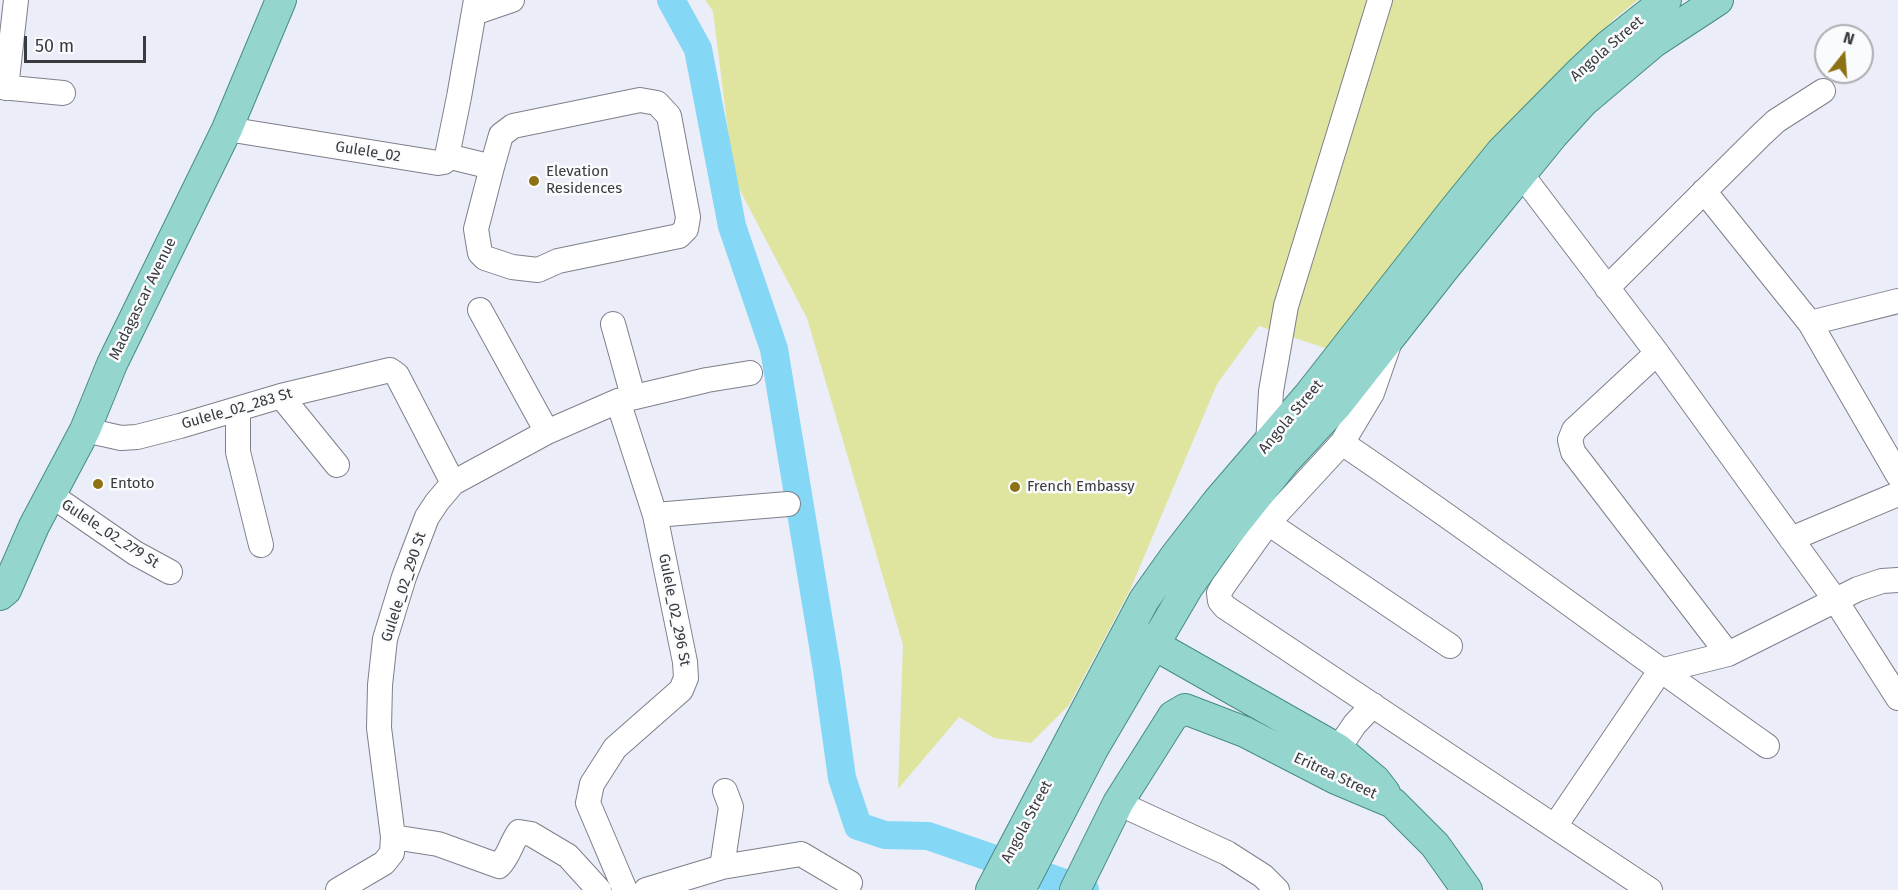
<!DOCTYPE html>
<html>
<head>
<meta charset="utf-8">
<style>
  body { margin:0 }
  #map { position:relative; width:1898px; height:890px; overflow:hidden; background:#ebedf9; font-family:"Fira Sans",sans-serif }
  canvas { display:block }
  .north { position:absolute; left:1814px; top:24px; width:60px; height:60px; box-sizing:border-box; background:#fafbfd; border:2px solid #adaeb1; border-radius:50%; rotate:17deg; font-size:16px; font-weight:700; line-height:24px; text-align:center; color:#3a3b3f }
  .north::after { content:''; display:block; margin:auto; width:21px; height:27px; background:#8d7115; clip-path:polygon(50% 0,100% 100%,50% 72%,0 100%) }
  .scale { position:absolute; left:24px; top:36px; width:122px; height:27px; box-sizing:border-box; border:3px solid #3a3b3f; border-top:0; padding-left:8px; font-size:18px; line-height:21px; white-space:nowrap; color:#3a3b3f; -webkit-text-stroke:4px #fafbfd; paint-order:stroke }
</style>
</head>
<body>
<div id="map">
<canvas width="1898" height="890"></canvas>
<div class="north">N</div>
<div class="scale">50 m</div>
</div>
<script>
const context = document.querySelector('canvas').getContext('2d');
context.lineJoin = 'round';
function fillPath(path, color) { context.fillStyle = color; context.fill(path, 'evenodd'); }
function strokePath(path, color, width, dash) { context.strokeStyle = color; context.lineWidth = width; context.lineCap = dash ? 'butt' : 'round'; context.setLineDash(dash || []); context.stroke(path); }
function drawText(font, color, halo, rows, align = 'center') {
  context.font = font + ' "Fira Sans",sans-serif'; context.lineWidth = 5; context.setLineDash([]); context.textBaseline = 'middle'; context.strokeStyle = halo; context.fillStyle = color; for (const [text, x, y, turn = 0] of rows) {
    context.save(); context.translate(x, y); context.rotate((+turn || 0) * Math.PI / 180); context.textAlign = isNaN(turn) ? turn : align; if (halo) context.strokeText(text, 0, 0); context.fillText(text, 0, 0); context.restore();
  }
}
fillPath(new Path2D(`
  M705 0H1638L1614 19 1516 122 1331 350 1259 326 1217 384 1130 590 1069 705 1031 743 994 738 959 717 898 789 903 645 807 318 734 179 713 11Z`), '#dfe49e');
strokePath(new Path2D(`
  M671 0 698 49 732 226 774 349 827 670 842 778 858 826 885 835 928 836 1085 890`), '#84d7f5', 28);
const minor = new Path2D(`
  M474 13 512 0
  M0 87 63 93
  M6 88 16 0
  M227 129 438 163 444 162 447 156 459 97 476 0
  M447 156 492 167 476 229 480 253 485 258 512 267 538 270 558 261 679 236 686 229 688 217 669 116 657 103 640 100 513 126 501 135 492 167
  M1509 161 1522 175 1657 353 1836 601 1898 698
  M1704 191 1810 323 1898 475
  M1607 288 1760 136 1776 121 1823 91
  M480 310 547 432
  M1810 323 1898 301
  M613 324 633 396
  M1388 347 1372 393 1342 443 1268 523 1223 586 1219 593 1220 601 1225 607 1650 890
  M1657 353 1574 430 1570 440 1573 452 1728 654
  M281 396 337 465
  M618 401 655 515 685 662 686 678 681 690 615 748 592 784 588 803 625 890
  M238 409V452L261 545
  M85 430 121 438 137 437 180 426 281 396 390 370 397 375 453 483
  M1342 443C1486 540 1625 646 1767 746
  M1272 449 1268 445 1271 391 1286 306 1380 0
  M51 495 135 553 170 572
  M655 515 788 504
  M1268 523 1450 646
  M1791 539 1898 494
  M1338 749 1355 724 1373 705
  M1118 803 1227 853 1263 876 1277 890
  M1555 826 1660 671 1728 654 1858 589 1882 581 1898 580
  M393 837 438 844 499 866C509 856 511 843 519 832L531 834 568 856 599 890
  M722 867 731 807 725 791
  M338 890 384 863 392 853 393 837 379 728 380 685 385 639 404 577 427 517 437 502 453 483 547 432 618 401 707 380 750 373
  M646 890 722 867 801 854 850 883`);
const major = new Path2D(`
  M0 595 6 590 34 526 85 430 112 364 227 129 281 0
  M1137 635 1338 749 1375 780 1385 793
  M991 890 1144 600 1176 555 1217 502 1308 396 1453 211 1501 152 1580 72 1609 45 1666 0
  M1020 890 1093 749 1188 587 1215 549 1285 461 1337 405 1443 270 1553 135 1584 101 1654 42 1718 0
  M1075 890 1118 803 1173 716 1185 709 1245 732 1336 779 1393 803 1435 845 1467 890`);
strokePath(minor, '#7e7f8a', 26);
strokePath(major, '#468d85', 32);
strokePath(minor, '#fff', 24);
strokePath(major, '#94d5cd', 30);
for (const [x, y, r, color] of [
  [534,181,6,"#8d7115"],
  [98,484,6,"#8d7115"],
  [1015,487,6,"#8d7115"]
]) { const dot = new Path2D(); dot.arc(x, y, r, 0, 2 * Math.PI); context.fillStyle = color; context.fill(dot); strokePath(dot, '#fafbfd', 2); }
drawText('15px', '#3a3b3f', '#fafbfd', [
  ["Angola Street",1607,49,-41],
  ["Gulele_02",368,152,9],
  ["Madagascar Avenue",143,299,-64],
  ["Gulele_02_283 St",237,409,-16],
  ["Angola Street",1291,417,-50],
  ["Gulele_02_279 St",110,534,33],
  ["Gulele_02_290 St",404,587,-72],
  ["Gulele_02_296 St",674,610,79],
  ["Eritrea Street",1335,776,25],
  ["Angola Street",1027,822,-62]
]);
drawText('15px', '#3a3b3f', '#fafbfd', [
  ["Elevation",546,172],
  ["Residences",546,189],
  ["Entoto",110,484],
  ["French Embassy",1027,487]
], 'left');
</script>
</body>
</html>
